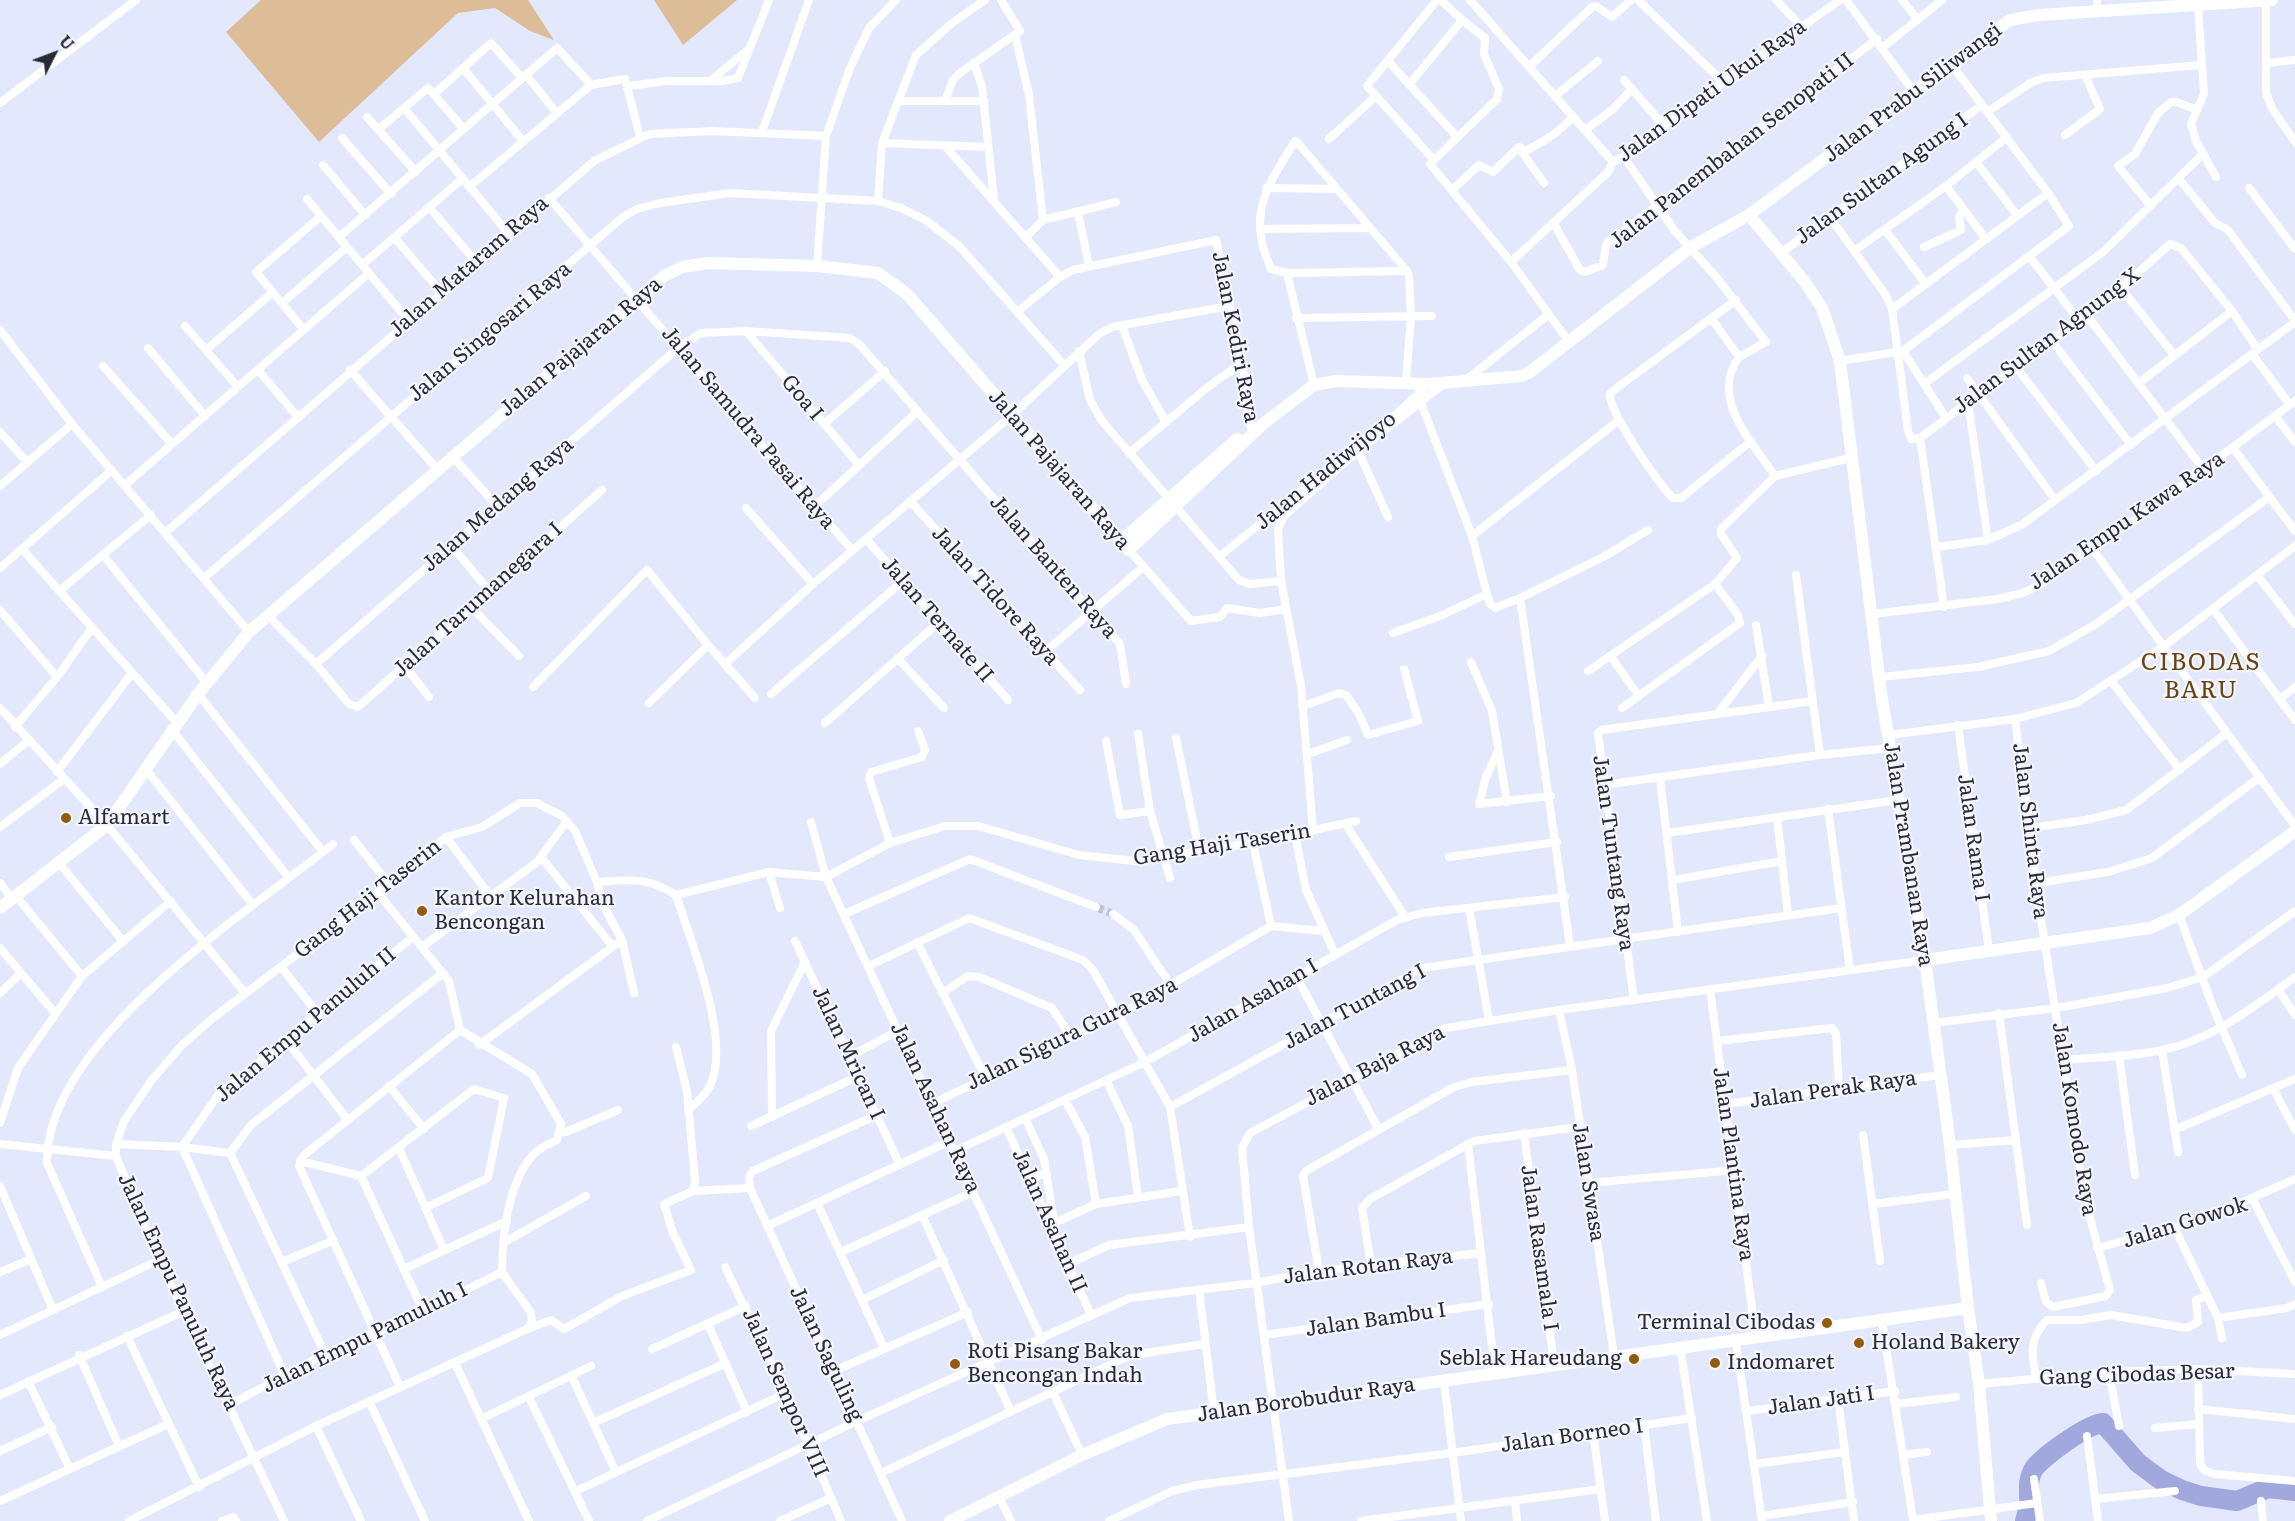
<!DOCTYPE html>
<html>
<head>
<meta charset="utf-8">
<style>
  body { margin:0 }
  #map { position:relative; width:2295px; height:1521px; overflow:hidden; background:#e4e8fc; font-family:Literata,serif }
  canvas { display:block }
  .north { position:absolute; left:24px; top:24px; width:60px; height:60px; -webkit-text-stroke:4px #f5f6fd; paint-order:stroke; rotate:48deg; font-size:16px; font-weight:700; line-height:24px; text-align:center; color:#292b37 }
  .north::after { content:''; display:block; margin:auto; width:21px; height:27px; background:#292b37; clip-path:polygon(50% 0,100% 100%,50% 72%,0 100%) }
</style>
</head>
<body>
<div id="map">
<canvas width="2295" height="1521"></canvas>
<div class="north">U</div>
</div>
<script>
const context = document.querySelector('canvas').getContext('2d');
context.lineJoin = 'round';
function fillPath(path, color) { context.fillStyle = color; context.fill(path, 'evenodd'); }
function strokePath(path, color, width, dash) { context.strokeStyle = color; context.lineWidth = width; context.lineCap = dash ? 'butt' : 'round'; context.setLineDash(dash || []); context.stroke(path); }
function drawText(font, color, halo, rows, align = 'center') {
  context.font = font + ' Literata,serif'; context.lineWidth = 4.5; context.setLineDash([]); context.textBaseline = 'middle'; context.strokeStyle = halo; context.fillStyle = color; for (const [text, x, y, turn = 0] of rows) {
    context.save(); context.translate(x, y); context.rotate((+turn || 0) * Math.PI / 180); context.textAlign = isNaN(turn) ? turn : align; if (halo) context.strokeText(text, 0, 0); context.fillText(text, 0, 0); context.restore();
  }
}
fillPath(new Path2D(`
  M261 0H528L554 40 530 31 495 8 458 13 319 142 226 32Z
  M654 0H737L683 45Z`), '#ddbc98');
strokePath(new Path2D(`
  M2029 1498C2029 1487 2028 1480 2033 1470 2040 1458 2089 1423 2103 1423L2138 1463 2161 1480 2182 1490 2201 1496 2237 1501 2268 1488 2295 1491
  M2025 1521 2029 1506`), '#a1a8dd', 20);
strokePath(new Path2D(`
  M1096 907 1113 914`), '#bfc2d5', 8, [8, 4]);
strokePath(new Path2D(`
  M1441 0 1462 20
  M1470 0 1613 162
  M1638 0 1723 82
  M1776 0 1802 27
  M1846 0 1914 92
  M1902 0 1918 20
  M2097 0V10
  M2266 1V93L2273 110 2295 142
  M2198 5 2204 94 2191 124 2196 141 2216 177
  M1015 35 1029 95 1043 220
  M1882 48 1942 0
  M1388 61 1457 137
  M974 62 982 87 994 199
  M2266 63 2295 60
  M1530 66 1592 7 1596 6 1612 17 1631 0
  M463 68 522 140
  M526 75 556 112
  M1624 80 1665 127
  M710 81 749 49
  M1409 85 1462 20 1485 38 1484 54 1499 89 1497 99 1430 164 1511 262 1569 342
  M629 86 667 81H722L738 78 769 0
  M434 94 491 43 522 78
  M1555 96 1598 61
  M898 101H984
  M945 101 953 80 960 73 1020 31 1001 0
  M0 103 136 0
  M404 108 509 234
  M1987 112 2032 82 2044 78 2201 65
  M367 117 416 172
  M379 129 428 88 464 129
  M1585 130 1612 110 1632 89
  M762 132 809 0
  M2065 135 2100 109 2085 75
  M342 138 391 194
  M1329 139 1376 96
  M882 143 988 147
  M946 147 1060 277
  M1519 148 1544 183
  M1624 157 1674 230 1717 278 1766 342 1739 357 1711 318
  M1433 159 1367 86 1437 0
  M1976 162 2017 215
  M323 165 365 215
  M2179 179 2215 223 2228 230 2295 321
  M1946 186 1985 238
  M469 187 591 85 625 79 640 137
  M1266 188 1336 189
  M2249 188 2295 249
  M1452 190 1479 165 1493 172 1519 147 1526 151C1544 141 1559 133 1573 116
  M549 198 852 550
  M307 199 408 320
  M878 201 882 143 916 55 952 23 985 0
  M2151 206 2118 166 2135 154 2158 113 2171 102H2176L2197 110
  M429 207 476 262
  M1078 212 1089 266
  M1829 216 1885 294 1892 309 1908 431 1911 439 1920 438
  M1554 224 1580 270 1585 272 1603 265 1606 244 1877 39
  M1260 229 1370 228
  M1885 230 1925 283
  M339 237 557 48 591 85
  M394 237 442 293
  M1026 237 1043 220 1116 202
  M1924 247 1961 230 1959 217 1964 210
  M1854 251 1946 186 2007 137
  M1781 253 1982 105
  M2030 257 2077 318
  M1511 262 1608 172 1613 162 1624 157 1723 82 1840 0
  M362 265 462 179
  M817 266 826 136 850 68 869 28 896 0
  M1287 273 1314 385
  M2121 288 2174 355
  M1736 300 1618 387 1610 394C1608 410 1659 486 1673 498H1681L1751 441
  M282 303 347 247
  M1892 309 2048 193
  M1017 312 1060 277 1073 270 1216 240 1242 363 1251 427 1254 434
  M2085 313 2204 470
  M1296 318 1432 316
  M185 326 238 387
  M1122 326 1142 380 1166 422
  M0 330 72 424 249 632
  M304 330 256 272 321 216
  M746 331 858 464
  M2051 340 2131 445
  M148 348 205 416
  M206 350 273 292
  M1079 351 1090 400 1102 421 1239 580 1249 584 1281 581
  M1903 351 1946 418
  M2252 354 2290 405
  M1739 357C1709 398 1752 442 1775 476
  M1840 361 1903 351 2069 226 2048 193 1952 65
  M103 366 172 444
  M2016 367 2096 471
  M258 370 297 416
  M350 370 437 469
  M1967 378 2055 500
  M1466 380 1549 314
  M1406 381 1411 316 1409 275 1407 271 1297 142 1295 141C1267 187 1246 214 1271 269L1287 273 1407 271
  M2139 383 2232 311
  M1924 384 2103 252 2203 154
  M1968 402 1988 540
  M1421 403 1472 536 1618 421
  M2276 417 2295 442
  M1392 418 1429 384
  M824 424 885 371
  M0 432 27 462
  M1920 438 2121 288 2170 244 2181 248 2232 311 2258 350
  M1920 438 1944 607
  M2233 448 2295 531
  M1358 451 1388 517
  M1129 453 1209 386 1242 363
  M452 456 497 506
  M125 485 369 273
  M0 486 72 424
  M910 501 1080 690
  M815 506 918 411
  M746 508 813 584
  M166 532 594 161 649 134 712 131 826 136
  M1472 536 1487 594
  M866 539 1008 700
  M452 546 489 591
  M1937 547 1988 540 2023 524 2295 322
  M2091 547 2295 826
  M22 549 177 723
  M1129 550 1191 621 1220 617 1227 608 1260 613 1286 609
  M103 555 207 683
  M1220 556 1349 452
  M0 568 112 470
  M1796 575 1820 755
  M2257 575 2295 624
  M204 578 623 217 637 209 660 203 730 193 878 201 901 208 927 221 959 246 1064 365
  M59 591 151 515
  M471 607 519 656
  M2213 609 2295 720
  M0 610 57 677
  M1872 614 1998 599 2023 593 2043 583 2091 547 2135 520 2295 401
  M267 615 316 664 349 704 358 707 602 490
  M1756 625 1769 707
  M1393 633 1440 616 1487 594 1490 604 1495 608 1520 598
  M1045 652 1143 567
  M1611 657 1639 696
  M898 659 944 708
  M1471 662 1492 711 1507 802
  M316 664 679 347 701 333 746 331 850 338 859 344 1120 644 1126 684
  M725 664 813 584 1011 416 1099 334 1112 327 1229 306
  M405 666 429 697
  M1588 671 1715 584 1737 558 1721 534V529L1775 476 1850 458
  M1880 677 1978 667 2049 651 2096 624 2268 498
  M2111 681 2180 770
  M533 687 647 570 708 645
  M198 694 323 852
  M771 694 903 581
  M2280 699 2295 687
  M649 703 708 645 755 698
  M1303 706 1339 693 1346 695 1359 714 1368 735 1418 721 1404 669
  M0 708 107 825 245 993
  M1622 708 1740 623 1738 615 1715 584
  M1718 713 1762 656
  M2015 719 2042 926 2085 1200 2110 1290 2106 1296 2053 1307 2046 1302 2041 1283
  M825 723 938 623
  M1958 725 1989 951
  M15 727 57 677 92 628
  M172 730 289 878
  M1138 734 1150 811 1170 878
  M1889 735 2015 719 2076 703 2164 646 2295 546
  M1176 738 1199 850
  M1106 741 1120 815 1150 811
  M1498 751 1486 777 1479 804 1551 796
  M1308 754 1347 740
  M0 764 28 741
  M145 768 253 905
  M57 772 132 673
  M1660 778 1678 932
  M1603 785 1820 755 1890 748
  M1828 809 1850 970
  M1777 817 1788 915
  M811 822 826 877 1042 1340
  M1345 823 1405 917
  M0 827 64 779
  M2030 828 2086 820 2126 810 2227 733
  M1313 830 1301 686 1281 581 1278 529 1284 516 1358 451 1445 383
  M1667 833 1898 800
  M1295 834 1306 890 1335 954
  M446 837 491 897
  M354 840 389 884
  M890 843 869 778 871 772 922 757 925 750 918 731
  M1253 843 1271 926
  M541 857 613 947
  M1449 857 1557 842
  M59 863 122 940
  M769 872 780 908
  M1673 880 1782 861
  M0 883 12 899
  M2037 883 2108 872 2152 858 2260 777
  M378 893 449 981 460 1030 532 1074 561 1124 557 1140C549 1144 539 1148 533 1155 508 1182 502 1237 502 1272L531 1313 532 1322 527 1329
  M676 895C691 943 732 1039 710 1086 705 1096 696 1103 688 1110
  M16 896 82 976
  M1469 908 1489 1020
  M844 914 970 859 1096 907
  M1113 914 1134 930 1171 986
  M2179 915 2213 1007 2242 1075
  M1271 926 1323 931
  M622 940 634 993
  M795 941 900 1165
  M917 942 985 1077
  M1570 946 1520 598 1605 556 1648 530
  M422 947 537 862 567 821
  M0 948 55 1013
  M869 966 969 918 1083 960 1093 970 1170 1107 1190 1237
  M281 967 318 1014
  M1296 976 1379 1130
  M1710 989 1756 1339
  M2278 989 2295 1015
  M0 993 21 973
  M942 993 968 976 979 977 1052 1008 1071 1037
  M1634 1000 1598 733 1601 730 1813 701
  M1559 1010 1572 1070 1614 1356
  M1999 1013 2027 1225
  M1933 1023 2056 1008 2167 988 2203 977 2295 911
  M286 1040 347 1119
  M1717 1041 1832 1028 1836 1034 1839 1089
  M479 1045 622 940 602 903 597 882
  M676 1047 687 1091 695 1181 693 1191 750 1188
  M2162 1050 2178 1152
  M2119 1055 2135 1175
  M849 1057 899 1030
  M2065 1060C2097 1057 2130 1057 2162 1050 2212 1040 2255 1006 2295 977
  M1106 1080 1128 1126 1138 1197
  M389 1086 424 1129
  M2273 1088 2295 1130
  M1065 1100 1085 1137 1096 1204
  M933 1103 1119 1015 1271 926
  M1726 1104 1940 1075
  M1170 1107 1422 968 1841 908
  M877 1115 753 1171 749 1177 750 1188 902 1521
  M772 1117 771 1031 805 962
  M1025 1118 1044 1159 1054 1222
  M0 1123 18 1068 82 976 171 901
  M751 1126 859 1076
  M1006 1127 1091 1315
  M2174 1130 2295 1079
  M560 1132H566L618 1110
  M1524 1133 1554 1363
  M1863 1135 1880 1261
  M0 1144 116 1156
  M116 1144 182 1147 230 1153
  M1468 1144 1495 1372
  M1950 1145 2016 1140
  M399 1148 444 1250
  M955 1151 1145 1062 1397 920 1422 913 1565 897
  M300 1161 361 1176
  M1029 1179 1046 1173
  M1589 1183 1736 1170
  M0 1186 53 1310
  M2252 1198 2295 1179
  M1873 1204 1954 1194
  M818 1205 884 1348
  M922 1215 1011 1412
  M1050 1225 1096 1204 1181 1191
  M767 1226 950 1141
  M2175 1229 2218 1318 2222 1338
  M503 1243 586 1196
  M2097 1248 2200 1221 2252 1198 2295 1282
  M841 1252 973 1192
  M282 1262 332 1241
  M1068 1264 1109 1245 1249 1227
  M1371 1265 1362 1208 1370 1199 1474 1141 1579 1127
  M725 1267 786 1393 841 1521
  M404 1269 507 1221
  M1319 1271 1303 1176 1306 1171 1454 1087 1472 1082 1572 1070
  M0 1272 31 1259
  M102 1287 47 1163C45 1041 247 913 333 844
  M1199 1289 1214 1413
  M862 1300 944 1260
  M423 1311 361 1176 474 1089 504 1098 488 1178 425 1208
  M2218 1318 2287 1308 2295 1304
  M1882 1321 1913 1520 2037 1503
  M708 1324 747 1412
  M0 1335 159 1260
  M1264 1335 1489 1304
  M127 1336 199 1487
  M1736 1342 1762 1521
  M1680 1346 1707 1521
  M652 1349 746 1306
  M325 1354 230 1153 251 1125 443 973
  M79 1355 119 1446
  M455 1363 529 1521
  M2198 1369 2200 1463 2204 1470 2214 1474 2295 1481
  M834 1371 968 1312
  M2109 1372 2119 1426
  M284 1374 182 1147 218 1095 412 938
  M571 1375 616 1472
  M2036 1379C2032 1355 2028 1339 2047 1320H2081L2111 1315 2187 1328 2198 1322 2196 1300 2207 1296
  M28 1381 70 1469
  M1444 1382 1461 1521
  M1979 1384 2109 1372 2198 1369 2295 1374
  M400 1387 299 1166 303 1156 460 1030
  M1053 1392 1082 1455
  M0 1395 184 1311
  M529 1397 589 1521
  M1838 1399 1854 1521
  M369 1401 425 1521
  M1896 1404 1956 1397
  M229 1405 325 1354 423 1311 502 1272
  M2198 1409 2295 1419
  M1748 1411 1895 1391
  M481 1419 591 1366
  M593 1423 726 1363
  M1644 1425 1656 1521
  M316 1426 361 1521
  M2155 1428 2199 1424
  M1593 1432 1605 1521
  M2087 1436 2098 1521
  M0 1451 52 1427
  M1903 1455 1927 1452
  M1755 1464 1845 1452
  M881 1473 1122 1359 1139 1354 1204 1344
  M2034 1479 2040 1521
  M576 1491 786 1393
  M999 1497 1011 1521
  M2095 1499 2175 1491
  M1515 1500 1517 1521
  M0 1501 168 1424
  M2261 1501 2263 1521
  M1762 1516 1853 1502
  M129 1521 316 1426 527 1329 551 1320 564 1329 622 1296 691 1270 673 1233 664 1204 693 1191
  M222 1521 233 1517 236 1521
  M284 1521 159 1260 116 1156V1144L124 1121 151 1081 182 1045 213 1018 378 893 446 837 482 827 520 803H537L562 816 575 831 597 882C630 880 646 876 676 895L769 872 826 877 890 843 945 826H978L1079 855 1134 861 1253 843 1356 821
  M647 1521 857 1421 1130 1298 1255 1283 1319 1271 1480 1253
  M780 1521 831 1498
  M1109 1521 1172 1491 1197 1485 1452 1453 1692 1418
  M1289 1521 1249 1227 1242 1148 1250 1133 1446 1028 1559 1010 1925 960
  M1361 1521 1601 1489`), '#fff', 8);
strokePath(new Path2D(`
  M1749 215 1805 282 1822 308 1840 361 1881 693 1925 960 1950 1145 1968 1308 1979 1384 1991 1521
  M1121 541 1237 439
  M0 908 107 825 198 694 249 632 664 276 682 267 708 263 817 266 878 273 907 294 1129 550 1263 424 1314 385 1336 381 1429 384 1522 376 1530 372 1691 247 1749 215 2010 20 2039 15 2272 0
  M1925 960 2150 928 2179 915 2295 831
  M950 1521 1082 1455 1167 1419 1968 1308`), '#fff', 12);
for (const [x, y, r, color] of [
  [66,818,6,"#905c0f"],
  [422,911,6,"#905c0f"],
  [1827,1323,6,"#905c0f"],
  [1859,1343,6,"#905c0f"],
  [1634,1359,6,"#905c0f"],
  [1715,1363,6,"#905c0f"],
  [955,1364,6,"#905c0f"]
]) { const dot = new Path2D(); dot.arc(x, y, r, 0, 2 * Math.PI); context.fillStyle = color; context.fill(dot); strokePath(dot, '#f5f6fd', 2); }
drawText('21px', '#292b37', '#f5f6fd', [
  ["Jalan Dipati Ukui Raya",1712,91,-36],
  ["Jalan Prabu Siliwangi",1913,93,-37],
  ["Jalan Panembahan Senopati II",1732,151,-38],
  ["Jalan Sultan Agung I",1882,179,-36],
  ["Jalan Mataram Raya",469,267,-41],
  ["Jalan Singosari Raya",490,332,-40],
  ["Jalan Kediri Raya",1235,337,79],
  ["Jalan Sultan Agnung X",2047,341,-37],
  ["Jalan Pajajaran Raya",581,347,-40],
  ["Goa I",802,398,50],
  ["Jalan Samudra Pasai Raya",748,428,50],
  ["Jalan Pajajaran Raya",1059,470,49],
  ["Jalan Hadiwijoyo",1326,471,-39],
  ["Jalan Medang Raya",498,505,-41],
  ["Jalan Empu Kawa Raya",2127,521,-34],
  ["Jalan Banten Raya",1053,567,49],
  ["Jalan Tidore Raya",995,596,48],
  ["Jalan Tarumanegara I",478,600,-42],
  ["Jalan Ternate II",937,620,49],
  ["Jalan Shinta Raya",2030,831,83],
  ["Jalan Rama I",1973,838,82],
  ["Gang Haji Taserin",1222,845,-9],
  ["Jalan Tuntang Raya",1613,853,82],
  ["Jalan Prambanan Raya",1908,854,81],
  ["Gang Haji Taserin",368,899,-38],
  ["Jalan Asahan I",1253,1001,-30],
  ["Jalan Tuntang I",1355,1007,-28],
  ["Jalan Empu Panuluh II",306,1025,-40],
  ["Jalan Sigura Gura Raya",1072,1034,-26],
  ["Jalan Mrican I",848,1053,65],
  ["Jalan Baja Raya",1375,1066,-27],
  ["Jalan Perak Raya",1833,1090,-8],
  ["Jalan Asahan Raya",935,1108,65],
  ["Jalan Komodo Raya",2074,1119,81],
  ["Jalan Plantina Raya",1733,1164,82],
  ["Jalan Swasa",1588,1182,81],
  ["Jalan Asahan II",1049,1221,66],
  ["Jalan Gowok",2185,1223,-17],
  ["Jalan Rasamala I",1539,1248,82],
  ["Jalan Rotan Raya",1368,1267,-7],
  ["Jalan Empu Panuluh Raya",178,1292,65],
  ["Jalan Bambu I",1376,1320,-8],
  ["Jalan Empu Pamuluh I",365,1338,-26],
  ["Jalan Saguling",826,1354,65],
  ["Gang Cibodas Besar",2137,1375,-2],
  ["Jalan Sempor VIII",785,1393,66],
  ["Jalan Borobudur Raya",1306,1400,-8],
  ["Jalan Jati I",1821,1401,-8],
  ["Jalan Borneo I",1572,1436,-8]
]);
drawText('21px', '#292b37', '#f5f6fd', [
  ["Alfamart",78,818],
  ["Kantor Kelurahan",434,899],
  ["Bencongan",434,923],
  ["Terminal Cibodas",1815,1323,"right"],
  ["Holand Bakery",1871,1343],
  ["Roti Pisang Bakar",967,1352],
  ["Bencongan Indah",967,1376],
  ["Seblak Hareudang",1622,1359,"right"],
  ["Indomaret",1727,1363]
], 'left');
context.letterSpacing = '1.5px';
drawText('24px', '#674311', '#f5f6fd', [
  ["CIBODAS",2201,663],
  ["BARU",2201,691]
]);
context.letterSpacing = '0px';
</script>
</body>
</html>
